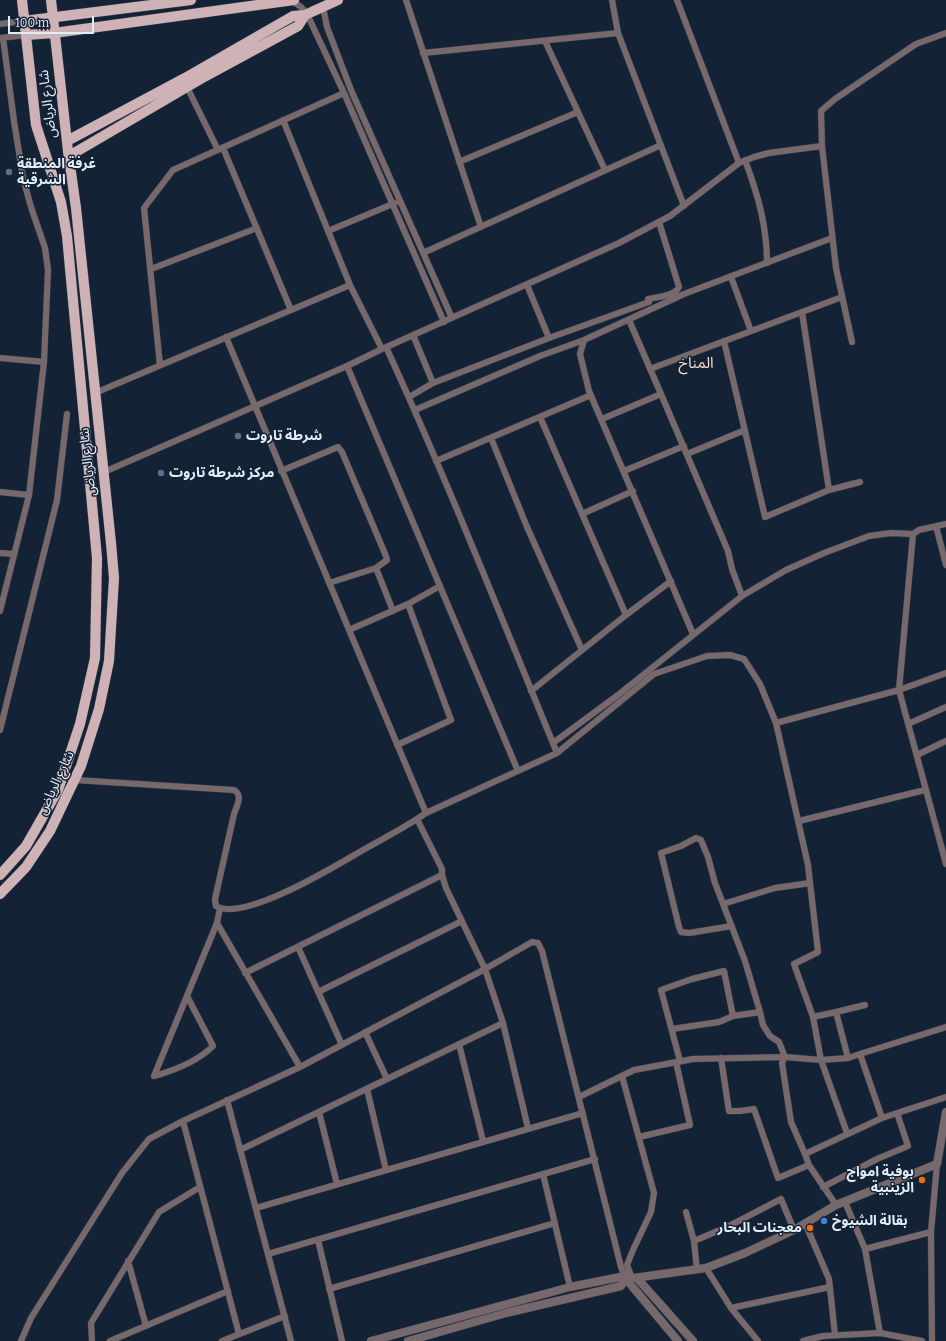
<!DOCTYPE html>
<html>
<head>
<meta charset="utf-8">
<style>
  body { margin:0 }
  #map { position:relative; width:946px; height:1341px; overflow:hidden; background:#132234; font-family:Bitter,serif }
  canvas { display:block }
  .scale { position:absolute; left:8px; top:16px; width:86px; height:18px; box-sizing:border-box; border:2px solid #e1ecf7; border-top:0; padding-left:5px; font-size:12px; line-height:14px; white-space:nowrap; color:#e1ecf7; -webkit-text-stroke:3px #132234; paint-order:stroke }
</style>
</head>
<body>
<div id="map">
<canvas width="946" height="1341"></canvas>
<div class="scale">100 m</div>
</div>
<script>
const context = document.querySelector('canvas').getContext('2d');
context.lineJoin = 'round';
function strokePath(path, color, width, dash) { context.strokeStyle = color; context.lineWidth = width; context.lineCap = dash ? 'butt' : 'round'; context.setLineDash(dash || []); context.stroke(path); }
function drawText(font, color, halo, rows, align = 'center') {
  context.font = font + ' Bitter,"Noto Sans Arabic",serif'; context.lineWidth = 3; context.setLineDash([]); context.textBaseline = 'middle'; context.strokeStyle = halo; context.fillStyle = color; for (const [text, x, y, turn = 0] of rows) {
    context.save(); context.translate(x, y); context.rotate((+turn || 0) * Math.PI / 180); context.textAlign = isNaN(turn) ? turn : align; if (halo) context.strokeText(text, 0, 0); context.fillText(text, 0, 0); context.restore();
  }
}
const minor = new Path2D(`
  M291 0 301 7 307 14 344 93 444 322
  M406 0 481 227
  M612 0 618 33
  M677 0 739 163
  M323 7 327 27 351 90 452 318
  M0 24 24 21
  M0 38 26 35
  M423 53 618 33 684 206
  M187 87 218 150
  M578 112 605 170
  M283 120 350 285 382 349
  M822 146 836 268 852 342
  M223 148 291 310
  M745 160C758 195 767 226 767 263
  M459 162 578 112 545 41
  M328 231 395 203
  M423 253 661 145
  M151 269 257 228
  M731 277 751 331
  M527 285 549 338
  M802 312 829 490 860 482
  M413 335 433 383
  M226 337 426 813
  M584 340 580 354 589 391 693 634
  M724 341 765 517 829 490
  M386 347C447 480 501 617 557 753
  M0 358 44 362
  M160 365 144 208 173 170 344 93
  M347 366 518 771
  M650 369 842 297
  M95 393 350 285
  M409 397 433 383 549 338 649 302 648 299C657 297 675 296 679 287L659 222
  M415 410 540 356 584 340 684 294 832 238
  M540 417 626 615 671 581
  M602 419 661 394 629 320
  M491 438 527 527 582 650
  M687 454 745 430
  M436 461 591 395
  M281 471 338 447 342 452 386 556 387 560 376 568 329 583
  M624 471 684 446
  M104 472 347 366 382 349 619 243 670 216 739 163 754 157 769 153 822 146 821 111 835 99 916 44 946 33
  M0 492 29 495
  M582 514 633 491
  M946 524 919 530 913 534 899 690 946 673
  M936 526 946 565
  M0 553 14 554
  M376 568 393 611
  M742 596 786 570 824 553 869 536 891 533 913 534
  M0 611 29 495 44 362 48 270 45 248 31 207 23 178 14 121 3 38
  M349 630 408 604 440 586
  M531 691 626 615
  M776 723 808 865 818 952 794 964 813 1017 836 1012 848 1058 860 1054 882 1118
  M908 724 946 707
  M0 730 57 500 67 414
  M553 743 618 695 742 596 732 569 728 551 661 394
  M397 745 451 720 408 604
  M917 755 946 741
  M75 780 234 790C243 795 237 806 234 814L215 899 216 906C243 923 337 865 363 850 384 838 406 827 426 813L557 753 654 674 707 656 730 655 744 659 760 684 776 723 899 690 946 864
  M417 819 442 869V875L446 888 485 969 503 1023 528 1128
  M799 821 925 790
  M723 904 775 888 810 883
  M220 908 217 923 300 1067
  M298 947 342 1045
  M245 973 442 875
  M318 992 462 921
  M836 1012 865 1005
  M672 1029 719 1022 733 1016
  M365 1032 387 1079
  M459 1044 483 1141
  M860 1054 946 1027
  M721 1058 729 1111H740L754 1109 778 1178 809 1165
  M680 1061 661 990 692 979 724 971 733 1016 760 1012 745 961 715 883 708 857 701 840 696 838 681 846 661 853 679 927 681 932 689 933 732 926
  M154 1076 217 923
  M154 1076C176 1070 197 1062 213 1046L187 996
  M622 1076 654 1193 651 1212 633 1250 627 1265 632 1278
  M367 1089 386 1170
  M579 1097 634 1070 693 1059 785 1057 779 1042 770 1036 763 1025 760 1012
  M227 1100 291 1341
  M319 1112 337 1184
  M183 1121 239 1334
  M847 1133 821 1060 848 1058
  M639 1137 690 1125 676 1062
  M240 1150 503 1023
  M805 1154 791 1122 782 1063 785 1057 821 1060 813 1017
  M543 1174 570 1287
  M823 1187 877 1159 908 1146 897 1113
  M845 1202 865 1249 880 1333
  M836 1205 809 1165 805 1154 882 1118 946 1097
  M256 1208 583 1113
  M686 1212 694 1241
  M805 1223 829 1279 835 1335
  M318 1240 342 1341
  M865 1249 931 1232
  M268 1254 595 1159
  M128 1261 146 1326
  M706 1268 731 1308 758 1341
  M697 1270 694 1241 727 1227 781 1199 794 1230
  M329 1289 555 1223
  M731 1308 830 1287
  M21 1341 31 1318 122 1173 149 1139 183 1121 300 1067 485 969 532 942 538 943 542 951 621 1267 626 1279
  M92 1341 91 1323 159 1212 200 1187
  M110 1341 228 1291
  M222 1341 285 1316
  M803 1341 823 1336 880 1333 922 1341
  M932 1341 931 1232 937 1164`);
const tertiary = new Path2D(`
  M637 1278 693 1341
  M626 1279 678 1341
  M371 1341 570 1287 620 1277 626 1279 706 1268 745 1253 794 1230 836 1205 937 1164 946 1112
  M408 1341 506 1313 621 1286 626 1279`);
const primary = new Path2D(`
  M24 21 191 0
  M26 35 54 33 294 0
  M67 141 185 78 293 16 305 15 338 0
  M69 156 204 77 298 26 305 15
  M0 875 26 846 58 790 80 724 95 658 97 558 67 236 61 202 36 125 22 0
  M0 894 26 867 50 831 81 766 99 709 109 661 114 578 111 543 76 208 68 151 51 0`);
strokePath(minor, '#303e4f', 7);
strokePath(tertiary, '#303e4f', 9);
strokePath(primary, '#303e4f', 11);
strokePath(minor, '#77696b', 6);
strokePath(tertiary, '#77696b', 8);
strokePath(primary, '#cfb2b5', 10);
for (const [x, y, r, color] of [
  [9,172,4,"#5c6f8a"],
  [238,436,4,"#5c6f8a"],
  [161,473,4,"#5c6f8a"],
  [922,1180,4,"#e8710a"],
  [824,1221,4,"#3f7fe0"],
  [810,1228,4,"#e8710a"]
]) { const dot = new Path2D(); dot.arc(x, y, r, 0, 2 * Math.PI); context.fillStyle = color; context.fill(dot); strokePath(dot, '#132234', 1.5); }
drawText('14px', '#e1ecf7', '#132234', [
  ["شارع الرياض",48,104,-97],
  ["شارع الرياض",88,462,-96],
  ["شارع الرياض",56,783,-65]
]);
drawText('bold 14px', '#e1ecf7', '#132234', [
  ["غرفة المنطقة",17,164],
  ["الشرقية",17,180],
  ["شرطة تاروت",246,436],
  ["مركز شرطة تاروت",169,473],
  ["بوفية امواج",914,1172,"right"],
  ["الزينبية",914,1188,"right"],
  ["بقالة الشيوخ",832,1221],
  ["معجنات البحار",802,1228,"right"]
], 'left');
drawText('15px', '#f7d8ca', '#132234', [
  ["المناخ",696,364]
]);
</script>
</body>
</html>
